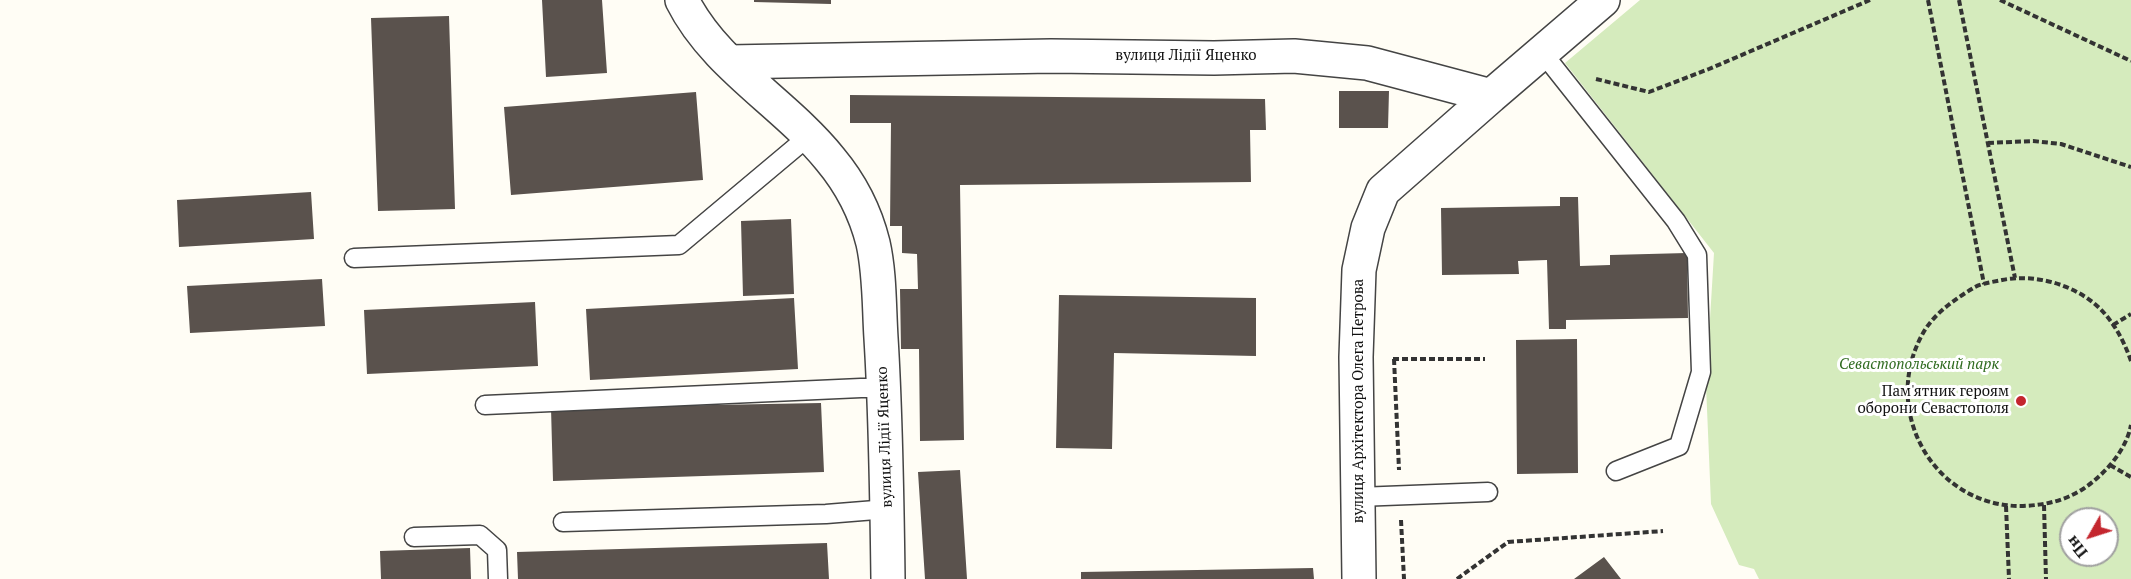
<!DOCTYPE html>
<html>
<head>
<meta charset="utf-8">
<style>
  body { margin:0 }
  #map { position:relative; width:2131px; height:579px; overflow:hidden; background:#fffdf5; font-family:"PT Serif",serif }
  canvas { display:block }
  .north { position:absolute; left:2059px; top:507px; width:60px; height:60px; box-sizing:border-box; background:#fff; border:2px solid #a0a0a0; border-radius:50%; rotate:231deg; font-size:16px; font-weight:700; line-height:24px; text-align:center; color:#111 }
  .north::after { content:''; display:block; margin:auto; width:21px; height:27px; background:#c4262e; clip-path:polygon(50% 0,100% 100%,50% 72%,0 100%) }
</style>
</head>
<body>
<div id="map">
<canvas width="2131" height="579"></canvas>
<div class="north">Пн</div>
</div>
<script>
const context = document.querySelector('canvas').getContext('2d');
context.lineJoin = 'round';
function fillPath(path, color) { context.fillStyle = color; context.fill(path, 'evenodd'); }
function strokePath(path, color, width, dash) { context.strokeStyle = color; context.lineWidth = width; context.lineCap = dash ? 'butt' : 'round'; context.setLineDash(dash || []); context.stroke(path); }
function drawText(font, color, halo, rows, align = 'center') {
  context.font = font + ' "PT Serif",serif'; context.lineWidth = 6; context.setLineDash([]); context.textBaseline = 'middle'; context.strokeStyle = halo; context.fillStyle = color; for (const [text, x, y, turn = 0] of rows) {
    context.save(); context.translate(x, y); context.rotate((+turn || 0) * Math.PI / 180); context.textAlign = isNaN(turn) ? turn : align; if (halo) context.strokeText(text, 0, 0); context.fillText(text, 0, 0); context.restore();
  }
}
fillPath(new Path2D(`
  M1640 0H2131V579H1759L1754 569 1739 565 1711 504 1706 385 1714 253 1565 63ZM2071 519H2107V555H2071Z`), '#d5ebbd');
fillPath(new Path2D(`
  M542 0H602L607 73 546 77Z
  M754 0H831V4L754 2Z
  M449 16 455 209 378 211 371 18Z
  M1339 91H1389L1388 128H1339Z
  M696 92 703 180 511 195 504 107Z
  M850 95 1265 99 1266 130H1250L1251 182 960 185 964 440 920 441 919 349H901L900 289H918L917 254 902 253V226H890L891 123H850Z
  M311 192 314 239 179 247 177 200Z
  M1560 197H1578L1580 266 1610 265V255L1687 253 1688 318 1566 320V329H1549L1547 260 1518 261 1519 274 1442 275 1441 208 1560 206Z
  M791 219 794 294 743 296 741 221Z
  M322 279 325 326 190 333 187 286Z
  M1059 295 1256 298V356L1114 353 1112 449 1056 448Z
  M794 298 798 369 590 380 586 309Z
  M535 302 538 366 367 374 364 310Z
  M1577 339 1578 473 1517 474 1516 340Z
  M821 403 824 472 553 481 551 408Z
  M960 470 967 579H925L918 472Z
  M827 543 829 579H518L517 552Z
  M470 548 471 579H381L380 551Z
  M1604 557 1621 579H1574Z
  M1313 568 1314 579H1081V572Z`), '#5a524d');
const service = new Path2D(`
  M1542 52 1676 221 1697 255 1701 372 1679 446 1616 471
  M354 258 679 245 809 136
  M485 405 861 388H885
  M1358 497 1488 492
  M563 522 826 514 888 509
  M414 537 480 535 497 550 498 579`);
const minor = new Path2D(`
  M682 0C715 66 785 103 830 159 851 184 865 211 873 243 880 274 879 307 881 338 886 418 887 499 888 579
  M729 62 1051 56 1214 58 1294 56 1367 63 1491 96 1603 0
  M1359 579 1356 357 1359 270 1368 228 1383 191 1491 96`);
strokePath(service, '#444', 21);
strokePath(minor, '#444', 36);
strokePath(new Path2D(`
  M1928 0 1984 284
  M1959 0 2015 278
  M2000 0 2131 61
  M1596 79 1649 92 1709 69 1870 0
  M1988 143 2033 141 2061 144 2131 167
  M2113 325 2131 314
  M1393 359H1485
  M1394 359 1399 470
  M2131 361C2125 344 2117 328 2105 314 2081 286 2037 273 2002 280 1993 282 1983 283 1975 287 1955 299 1933 314 1922 335 1880 412 1935 508 2023 506 2045 505 2064 501 2083 489 2104 475 2126 451 2131 425
  M2110 465 2131 477
  M2044 505 2046 579
  M2006 506 2009 579
  M1401 520 1404 579
  M1457 579 1508 542 1663 531`), '#333', 4, [6, 3]);
strokePath(service, '#fff', 18);
strokePath(minor, '#fff', 33);
for (const [x, y, r, color] of [
  [2021,401,6,"#c4262e"]
]) { const dot = new Path2D(); dot.arc(x, y, r, 0, 2 * Math.PI); context.fillStyle = color; context.fill(dot); strokePath(dot, '#fff', 2); }
drawText('15px', '#111', '#fff', [
  ["вулиця Лідії Яценко",1186,56],
  ["вулиця Архітектора Олега Петрова",1359,401,-90],
  ["вулиця Лідії Яценко",885,437,-92]
]);
drawText('italic 15px', '#2f6b1f', '#fff', [
  ["Севастопольський парк",1919,365]
]);
drawText('15px', '#111', '#fff', [
  ["Пам'ятник героям",2009,392],
  ["оборони Севастополя",2009,409]
], 'right');
</script>
</body>
</html>
